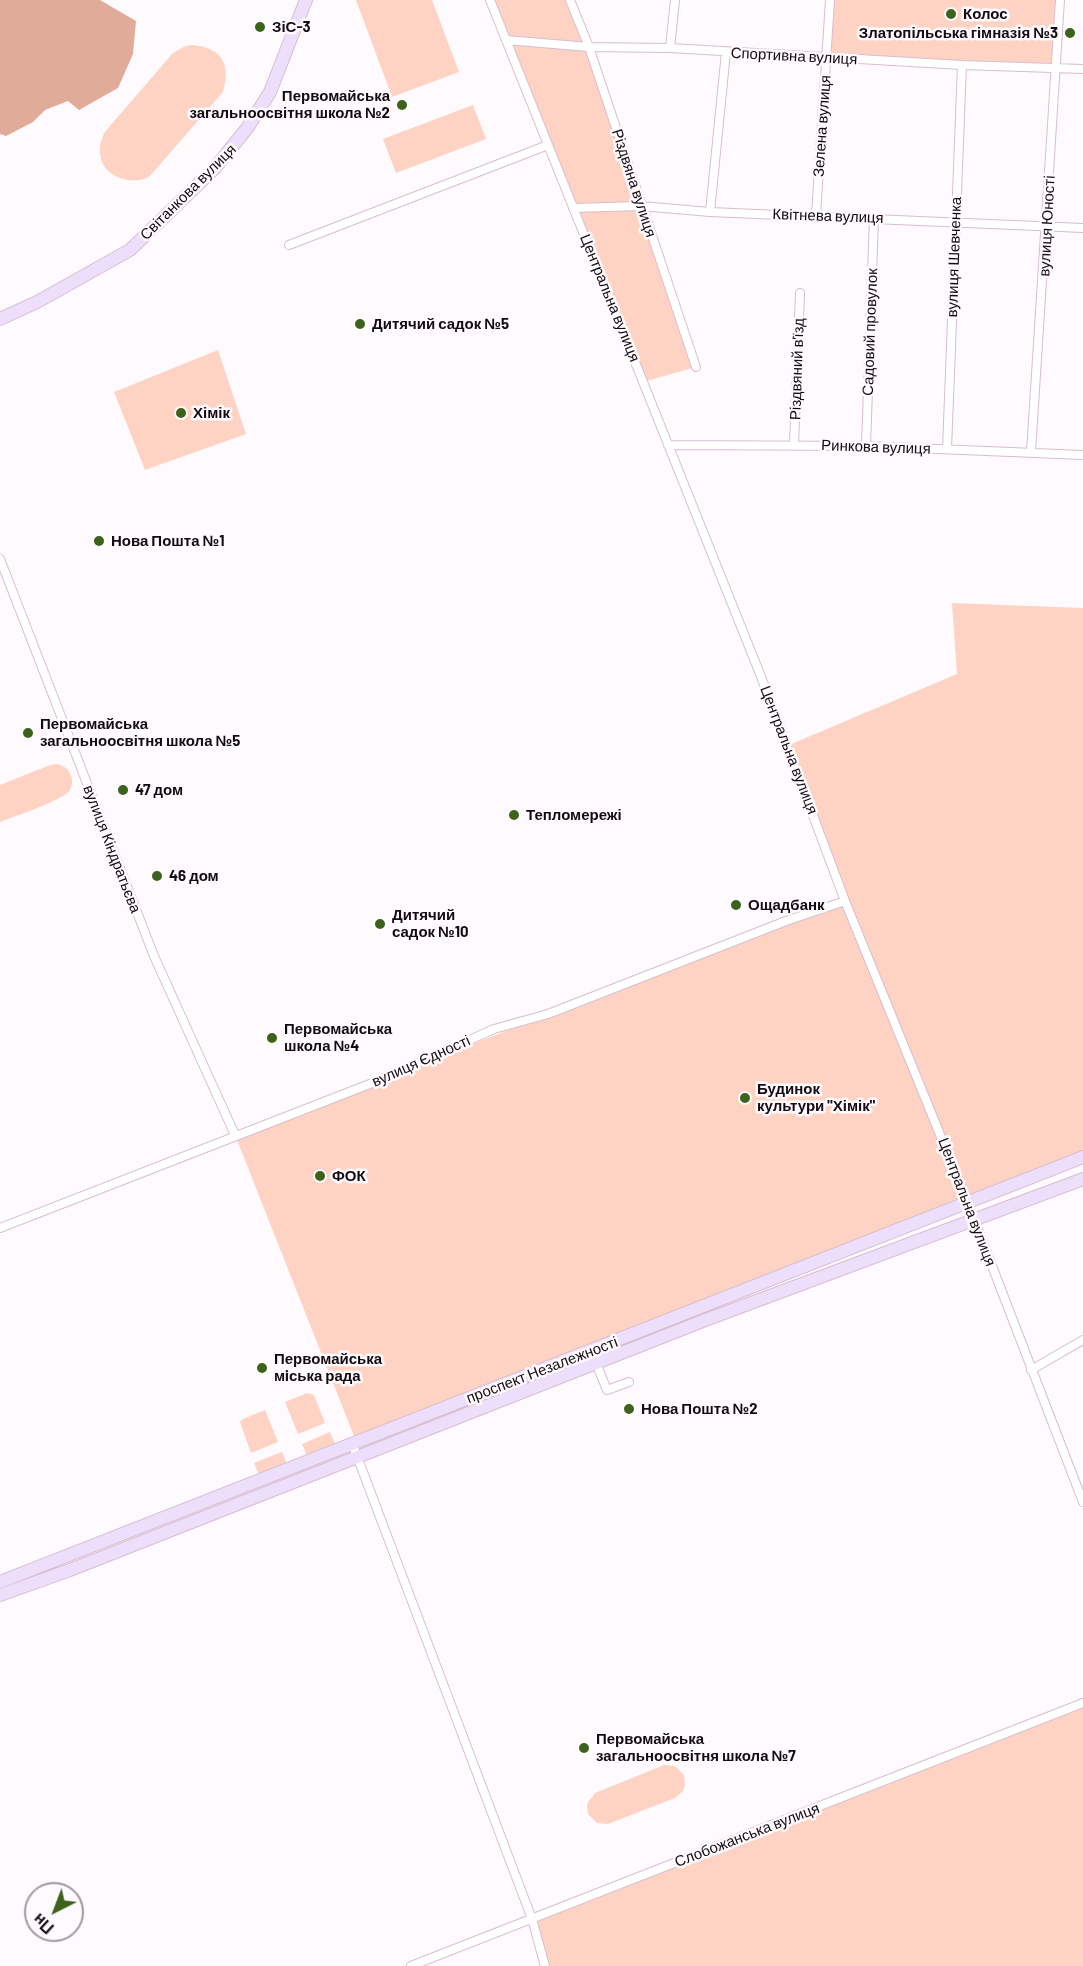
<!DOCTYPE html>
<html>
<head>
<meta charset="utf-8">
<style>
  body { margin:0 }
  #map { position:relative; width:1083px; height:1966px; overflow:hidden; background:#fffafd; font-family:Barlow,sans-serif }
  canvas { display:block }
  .north { position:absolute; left:24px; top:1882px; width:60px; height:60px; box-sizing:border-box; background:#fffafd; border:2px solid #a19a9f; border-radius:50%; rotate:222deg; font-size:16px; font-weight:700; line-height:24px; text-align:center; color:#130b11 }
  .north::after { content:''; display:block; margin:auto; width:21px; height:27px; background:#3c621c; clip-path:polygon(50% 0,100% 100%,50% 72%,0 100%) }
</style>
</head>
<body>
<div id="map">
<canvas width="1083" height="1966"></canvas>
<div class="north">Пн</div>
</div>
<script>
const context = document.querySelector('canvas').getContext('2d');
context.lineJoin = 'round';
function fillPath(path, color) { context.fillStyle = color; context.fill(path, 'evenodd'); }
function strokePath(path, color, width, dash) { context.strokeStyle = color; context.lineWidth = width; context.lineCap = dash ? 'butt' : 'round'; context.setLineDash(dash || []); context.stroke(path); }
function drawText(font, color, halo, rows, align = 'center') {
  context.font = font + ' Barlow,sans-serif'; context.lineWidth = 5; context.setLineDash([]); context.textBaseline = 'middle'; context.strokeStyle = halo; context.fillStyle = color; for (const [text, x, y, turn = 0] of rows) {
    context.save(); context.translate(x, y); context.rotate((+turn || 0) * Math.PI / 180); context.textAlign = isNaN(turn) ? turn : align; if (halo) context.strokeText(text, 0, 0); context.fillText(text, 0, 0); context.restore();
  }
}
fillPath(new Path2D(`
  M356 0H432L459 72 392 97Z
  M490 0H570L696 367 643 382Z
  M830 0H1060L1055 67 827 57Z
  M191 45C222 47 231 64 223 92L149 177C127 187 97 174 100 147 100 143 103 138 104 133L172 54 183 47Z
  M473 105 486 139 396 173 383 139Z
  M218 350 246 434 145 470 114 392Z
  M952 603 1083 608V1154L356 1441 235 1135 845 901 789 745 957 674Z
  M57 764C64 766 69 769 71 776 73 781 72 786 70 790 64 800 13 817 0 822V785L50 765Z
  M307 1393 314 1395 325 1423 298 1434 285 1402Z
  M265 1410 278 1442 251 1453 240 1422 243 1419Z
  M330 1432 337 1449 309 1460 302 1444Z
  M282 1452 289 1468 261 1480 254 1463Z
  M1083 1703V1966H545L532 1919Z
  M664 1765 675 1766 684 1775 685 1785 683 1791 675 1798 608 1824 597 1823 588 1814 587 1804 595 1793Z`), '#fed3c4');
fillPath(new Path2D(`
  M0 0H100L136 21 133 54 118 88 79 110 68 101 45 110 33 122 6 136 0 134Z`), '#e0ac99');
const street = new Path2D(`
  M490 0 760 674 845 901 967 1201 1083 1502
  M570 0 589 47 696 367
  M506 40 589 47 670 48 962 65 1083 69
  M670 48 675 0
  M573 208 641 206 710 212 1083 228
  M710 212 726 52
  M816 215 830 0
  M289 245 548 145
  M668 445 866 446 1083 455
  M794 445 800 293
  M866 446 874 218
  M947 449 962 65
  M1031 452 1060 0
  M0 559 154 956 235 1135
  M0 1228 380 1080 494 1029 548 1014 786 921 845 901
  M591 1351 607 1390 629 1382
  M1031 1370 1083 1340
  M354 1442 352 1443 532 1919 545 1966
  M411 1966 1083 1703`);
const secondary = new Path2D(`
  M0 319 37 302 130 250 215 168 248 127 270 92 306 0
  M0 1582 1083 1157
  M0 1595 70 1570 708 1319 1083 1179`);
strokePath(street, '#d7becf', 10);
strokePath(secondary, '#d7becf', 14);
strokePath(street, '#fff', 8);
strokePath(secondary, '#eddefb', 12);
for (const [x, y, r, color] of [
  [951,14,6,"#3c621c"],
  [260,27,6,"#3c621c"],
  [1070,33,6,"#3c621c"],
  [402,105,6,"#3c621c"],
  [360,324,6,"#3c621c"],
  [181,413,6,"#3c621c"],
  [99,541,6,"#3c621c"],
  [28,733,6,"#3c621c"],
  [123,790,6,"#3c621c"],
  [514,815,6,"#3c621c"],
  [157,876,6,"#3c621c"],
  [736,905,6,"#3c621c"],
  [380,924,6,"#3c621c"],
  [272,1038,6,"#3c621c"],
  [745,1098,6,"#3c621c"],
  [320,1176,6,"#3c621c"],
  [262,1368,6,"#3c621c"],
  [629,1409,6,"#3c621c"],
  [584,1748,6,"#3c621c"]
]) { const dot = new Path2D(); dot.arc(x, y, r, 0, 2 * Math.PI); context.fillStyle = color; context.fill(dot); strokePath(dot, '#fffafd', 2); }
drawText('bold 15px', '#130b11', '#fffafd', [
  ["Колос",963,14],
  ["ЗіС-3",272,27],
  ["Златопільська гімназія №3",1058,33,"right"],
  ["Первомайська",390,96,"right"],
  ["загальноосвітня школа №2",390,113,"right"],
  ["Дитячий садок №5",372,324],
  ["Хімік",193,413],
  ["Нова Пошта №1",111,541],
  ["Первомайська",40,724],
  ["загальноосвітня школа №5",40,741],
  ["47 дом",135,790],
  ["Тепломережі",526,815],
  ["46 дом",169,876],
  ["Ощадбанк",748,905],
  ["Дитячий",392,915],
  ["садок №10",392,932],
  ["Первомайська",284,1029],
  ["школа №4",284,1046],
  ["Будинок",757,1089],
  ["культури \"Хімік\"",757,1106],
  ["ФОК",332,1176],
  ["Первомайська",274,1359],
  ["мiська рада",274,1376],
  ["Нова Пошта №2",641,1409],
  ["Первомайська",596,1739],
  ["загальноосвітня школа №7",596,1756]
], 'left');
drawText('15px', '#130b11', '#fffafd', [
  ["Спортивна вулиця",794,56,3],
  ["Зелена вулиця",822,126,-86],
  ["Різдвяна вулиця",634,183,72],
  ["Світанкова вулиця",188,192,-45],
  ["Квітнева вулиця",828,216,2],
  ["вулиця Юності",1047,226,-87],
  ["вулиця Шевченка",954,257,-88],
  ["Центральна вулиця",610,298,68],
  ["Садовий провулок",870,332,-88],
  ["Різдвяний в'їзд",797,369,-88],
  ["Ринкова вулиця",876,447,2],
  ["Центральна вулиця",789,750,69],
  ["вулиця Кіндратьєва",112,849,69],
  ["вулиця Єдності",421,1061,-24],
  ["Центральна вулиця",967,1202,69],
  ["проспект Незалежності",542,1370,-21],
  ["Слобожанська вулиця",747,1835,-21]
]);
</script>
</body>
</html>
